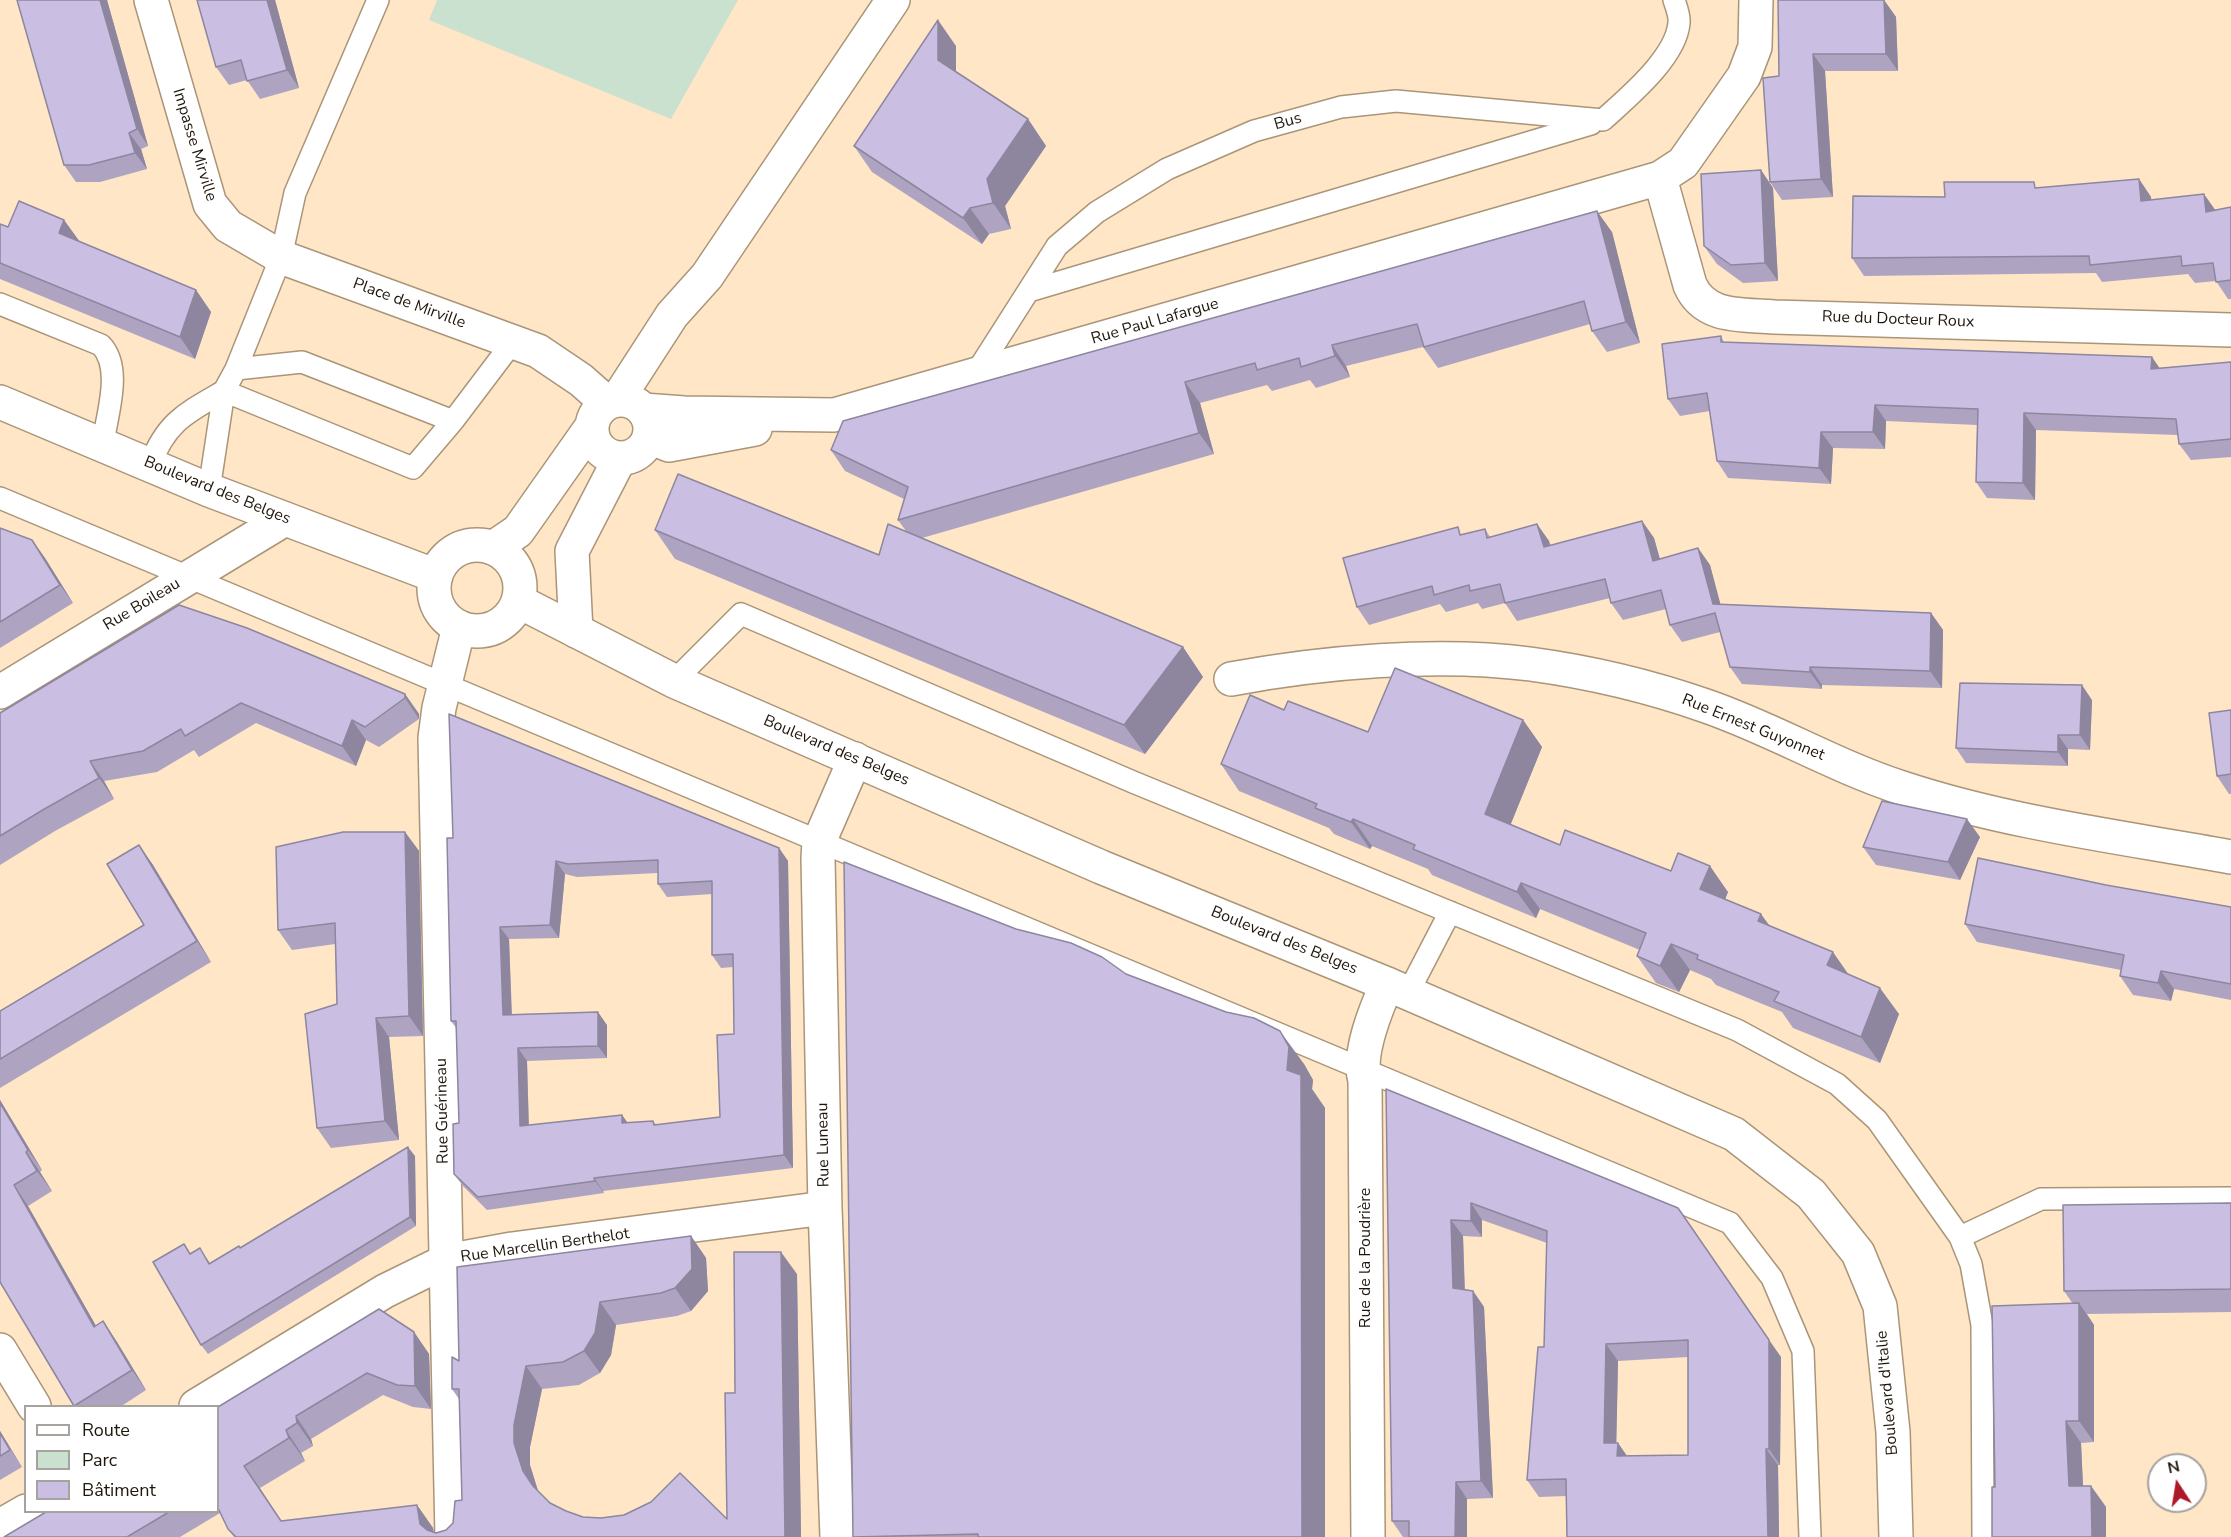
<!DOCTYPE html>
<html>
<head>
<meta charset="utf-8">
<style>
  body { margin:0 }
  #map { position:relative; width:2231px; height:1537px; overflow:hidden; background:#fee6c7; font-family:"Nunito Sans",sans-serif }
  canvas { display:block }
  .legend { position:absolute; left:24px; top:1405px; width:195px; height:108px; box-sizing:border-box; background:#fff; border:2px solid #a6a29e; margin:0; padding:8px 10px; list-style:none; font-size:18px; color:#20170c }
  .legend li { display:flex; align-items:center; gap:12px; height:30px }
  .legend b { width:30px; border:2px solid #a6a29e }
  .north { position:absolute; left:2147px; top:1453px; width:60px; height:60px; box-sizing:border-box; background:#fff; border:2px solid #a6a29e; border-radius:50%; rotate:348deg; font-size:16px; font-weight:700; line-height:24px; text-align:center; color:#20170c }
  .north::after { content:''; display:block; margin:auto; width:21px; height:27px; background:#ad192a; clip-path:polygon(50% 0,100% 100%,50% 72%,0 100%) }
</style>
</head>
<body>
<div id="map">
<canvas width="2231" height="1537"></canvas>
<ul class="legend">
<li><b style="height:8px;background:#fff"></b>Route</li>
<li><b style="height:16px;background:#cbe1cf"></b>Parc</li>
<li><b style="height:16px;background:#cabfe2"></b>Bâtiment</li>
</ul>
<div class="north">N</div>
</div>
<script>
const context = document.querySelector('canvas').getContext('2d');
context.lineJoin = 'round';
function fillPath(path, color) { context.fillStyle = color; context.fill(path, 'evenodd'); }
function strokePath(path, color, width, dash) { context.strokeStyle = color; context.lineWidth = width; context.lineCap = dash ? 'butt' : 'round'; context.setLineDash(dash || []); context.stroke(path); }
function drawText(font, color, halo, rows, align = 'center') {
  context.font = font + ' "Nunito Sans",sans-serif'; context.lineWidth = 6; context.setLineDash([]); context.textBaseline = 'middle'; context.strokeStyle = halo; context.fillStyle = color; for (const [text, x, y, turn = 0] of rows) {
    context.save(); context.translate(x, y); context.rotate((+turn || 0) * Math.PI / 180); context.textAlign = isNaN(turn) ? turn : align; if (halo) context.strokeText(text, 0, 0); context.fillText(text, 0, 0); context.restore();
  }
}
fillPath(new Path2D(`
  M437 0H738L671 119 429 20Z`), '#cbe1cf');
const service = new Path2D(`
  M1029 291 1591 124
  M0 304 101 345C123 368 107 414 103 443
  M236 369 302 362 453 421
  M976 373 1057 246 1097 212 1167 169 1254 131 1341 107 1396 101 1603 120C1627 98 1676 58 1679 23 1680 16 1676 6 1674 0
  M224 391 413 468 453 421 512 343
  M150 465C166 422 186 413 224 391
  M209 490 224 391 236 369 281 257 295 193 378 0
  M0 498 1730 1223 1772 1278 1803 1351 1810 1537
  M674 681 741 614 1133 782 1737 1030 1837 1084 1877 1120 1960 1237 1971 1264 1982 1325 1983 1537
  M1408 993 1450 912
  M1960 1237 2041 1199 2231 1198`);
const minor = new Path2D(`
  M151 0 210 204 228 226 281 257 538 351 581 380 607 403
  M1660 178 1690 285C1705 319 1742 314 1774 317L2231 330
  M617 400 672 315 707 276 893 0
  M592 429a29 29 0 1 1 58 0a29 29 0 1 1-58 0Z
  M643 410 684 413 834 415 1660 178 1683 163 1744 76 1755 47 1756 0
  M649 437 669 445 755 429
  M493 548 518 531 592 426
  M576 631 572 551 620 458
  M1231 679C1322 662 1437 652 1530 664 1589 672 1649 686 1706 706 1773 729 1834 766 1902 788 2008 823 2121 837 2231 857
  M0 692 285 519
  M0 1350 34 1406
  M196 1406 385 1291 446 1261 512 1249 825 1208
  M0 1526 26 1511
  M452 1537 435 738 439 708 459 627
  M837 1537 825 1208 818 858 819 842 855 759
  M1368 1537 1365 1081C1357 1054 1376 1009 1387 984`);
const secondary = new Path2D(`
  M0 402 209 490 436 576
  M434 588a43 43 0 1 1 86 0a43 43 0 1 1-86 0Z
  M518 601 674 681 1101 867 1387 984 1734 1134 1811 1194 1858 1253 1880 1306 1893 1432 1896 1537`);
strokePath(service, '#ab9578', 24);
strokePath(minor, '#ab9578', 36);
strokePath(secondary, '#ab9578', 36);
strokePath(service, '#fff', 21);
strokePath(minor, '#fff', 33);
strokePath(secondary, '#fff', 33);
fillPath(new Path2D(`
  M107 0 148 146 141 149 147 169 100 182H76L64 165Z
  M275 0 299 88 260 99 247 80 229 85 216 67Z
  M1884 0 1896 17 1898 71H1825L1833 197 1782 200 1770 182 1779 76Z
  M956 46V72L1028 119 1046 146 1005 206 1011 229 989 234 982 244 872 172 854 146Z
  M1761 170 1773 188 1778 281 1743 283 1717 264 1704 246Z
  M2139 179 2151 197V200L2215 210 2231 207V299H2228L2216 281 2195 283 2188 274 2102 282 2096 273 1864 276 1852 258 1945 197Z
  M64 220 79 241 196 290 211 312 195 359 0 279V224L8 227Z
  M1612 232 1640 343 1607 352 1592 331 1590 324 1438 368 1423 347 1346 366 1350 377 1316 388 1310 380 1272 391 1267 385 1200 403 1214 454 922 538 1183 647 1203 677 1145 754 675 559 655 530 879 555 906 531 898 520 904 499 845 471 831 450Z
  M1721 336 1724 342 2160 368 2231 362V457L2191 460 2179 444 2178 435 2036 430 2035 500 1987 498 1976 482 1977 425 1886 421 1885 449 1833 448 1831 484 1728 478 1717 461 1710 411 1680 416 1668 399Z
  M1642 521 1654 538 1660 559 1698 548 1710 565 1720 604 1931 613 1943 630 1942 688 1822 685V689L1742 684 1730 667 1720 632 1682 642 1670 625 1666 609 1623 620 1611 603 1610 598 1517 621 1505 603 1482 609 1478 603 1446 612 1440 604 1369 625 1357 607 1463 534 1485 529 1490 537 1537 524 1549 541 1550 546Z
  M0 528 32 540 45 558 73 603 0 648Z
  M405 694 419 714V719L379 747 366 740 356 766 256 723 199 757 194 750 157 772 104 781 114 799 55 831 0 865V713Z
  M2092 700 2090 750 2068 749V766L1966 763 1956 748Z
  M2231 710V794H2229L2217 776Z
  M1523 720 1542 747 1510 825 1560 845 1671 871 1728 892 1725 899 1848 974 1899 1014 1880 1063 1793 1028 1782 1012 1716 985 1711 979 1690 970 1679 992 1656 983 1637 956 1640 950 1540 909 1536 918 1432 875 1428 869 1372 846 1370 849 1334 834 1329 828 1239 791 1221 764 1368 732Z
  M405 832 419 851 423 1036 389 1037 399 1140 331 1148 317 1128 337 1004 335 944 292 950 278 930Z
  M1980 837 1960 880 1876 865 1863 847Z
  M447 838 779 848 788 861 793 1168 603 1191 604 1193 487 1210 463 1186 454 1174 459 1123 457 1029 451 1021ZM658 873V884L667 897 712 894V955L721 968 733 967 734 1034 720 1117 656 1125 653 1121 628 1123 622 1115 529 1126 527 1061 607 1058V1025L512 1014 509 939 559 938 565 874 577 877Z
  M139 845 153 865 211 962 0 1088V1011L144 925Z
  M2106 885 2231 907V1000L2174 989 2171 1001 2133 995 2120 976 2121 970 1977 942 1965 924Z
  M1126 974 1304 1064 1313 1080 1312 1089 1325 1108V1537H853Z
  M1386 1089 1781 1357 1780 1465H1778L1779 1537H1567L1566 1496 1539 1497 1527 1480 1544 1347 1547 1243 1482 1220V1237L1463 1236 1465 1289 1473 1291 1484 1307 1493 1498 1467 1499V1537H1403L1392 1521ZM1688 1357V1455L1627 1456 1618 1443H1616L1618 1361Z
  M0 1100 42 1170 40 1172 52 1191 28 1206 96 1326 103 1321 117 1342 146 1390 120 1407H75L0 1282Z
  M415 1156 416 1226 208 1354 201 1345 191 1253 206 1257 210 1263Z
  M2231 1203V1312L2087 1314 2094 1325V1442L2081 1443 2083 1486H2091L2106 1507V1537H1992L1995 1487 2073 1304 2064 1291Z
  M691 1236 706 1258 708 1291 691 1311 677 1316 616 1325 611 1355 600 1373 579 1385 542 1389 530 1447V1465L538 1491 550 1503 566 1511 583 1517 601 1518 727 1519 735 1393 797 1274 801 1537H234L228 1529 220 1513 180 1537H4L46 1512H218V1407L414 1332 429 1354 431 1409 413 1407 383 1395 311 1439 313 1446 301 1453 305 1461 260 1488 281 1521 417 1505 433 1528 434 1532 436 1533 446 1530 453 1523 462 1500 459 1399 452 1389 459 1361Z
  M0 1431 22 1467 0 1480Z`), '#aea4c2');
fillPath(new Path2D(`
  M100 0H107L148 146 137 129Z
  M267 0H275L299 88 287 70Z
  M1884 0 1896 17 1898 71 1886 54Z
  M938 20 956 46V86L938 60Z
  M1813 54 1825 71 1833 197 1821 179Z
  M1028 119 1046 146 1005 206 1011 229 993 203 987 179Z
  M129 133 141 149 147 169 135 153Z
  M1761 170 1773 188 1778 281 1765 263Z
  M2139 179 2151 197 2153 218 2141 201Z
  M2204 194 2216 211 2206 212Z
  M970 208 989 234 982 244 963 218Z
  M1597 211 1612 232 1640 343 1626 322Z
  M64 220 80 242 59 233Z
  M196 290 211 312 195 359 180 337Z
  M1332 345 1346 366 1350 377 1335 356Z
  M2152 357 2163 373 2151 369Z
  M1185 382 1200 403 1214 454 1199 433Z
  M1875 405 1886 421 1885 449 1873 432Z
  M2024 413 2036 430 2035 500 2023 483Z
  M1821 432 1833 448 1831 484 1819 468Z
  M1642 521 1654 538 1665 578 1653 561Z
  M1537 524 1549 541 1556 565 1544 547Z
  M32 540 45 558 73 603 60 585Z
  M1698 548 1710 565 1725 621 1713 604Z
  M1931 613 1943 630 1942 688 1930 671Z
  M1183 647 1203 677 1145 754 1124 725Z
  M1810 667 1822 685V689L1810 672Z
  M2082 685 2092 700 2090 750 2080 735Z
  M405 694 419 714V719L405 698Z
  M352 720 366 740 356 766 342 746Z
  M1523 720 1542 747 1504 841 1485 814Z
  M2058 735 2068 749V766L2058 752Z
  M90 761 104 781 114 799 99 778Z
  M1353 819 1372 846 1370 849 1351 822Z
  M1967 819 1980 837 1960 880 1948 862Z
  M405 832 419 851 423 1036 409 1016Z
  M139 845 153 865 211 962 197 941Z
  M779 848 788 861 793 1168 784 1155Z
  M556 861 565 874 559 938 550 925Z
  M1710 866 1728 892 1719 915 1700 889Z
  M1521 883 1540 909 1536 918 1517 892Z
  M1761 914 1780 940 1758 921Z
  M500 927 509 939 512 1027 503 1015Z
  M1671 944 1690 970 1679 992 1660 966Z
  M1833 952 1851 978 1827 965Z
  M2161 971 2174 989 2171 1001 2158 983Z
  M1880 988 1899 1014 1880 1063 1861 1037Z
  M598 1012 607 1025V1058L598 1046Z
  M376 1018 389 1037 399 1140 385 1121Z
  M1280 1031 1304 1064 1313 1080 1312 1089 1325 1108V1537H1302L1301 1496 1287 1070Z
  M518 1048 527 1061 529 1139 520 1126Z
  M0 1100 42 1170 28 1150 0 1103Z
  M622 1115 631 1128 622 1123Z
  M408 1147 415 1156 416 1226 410 1217Z
  M26 1152 40 1172 52 1191 37 1171Z
  M594 1178 603 1191 604 1193 595 1181Z
  M14 1185 28 1206 108 1347 94 1327Z
  M1471 1203 1482 1220V1237L1471 1221Z
  M1451 1220 1463 1236 1465 1305 1453 1288Z
  M1689 1225 1781 1357 1780 1465 1769 1449Z
  M691 1236 706 1258 708 1291 691 1311 675 1288Z
  M781 1252 797 1274 801 1537H785Z
  M1473 1291 1484 1307 1493 1498 1481 1481Z
  M600 1302 616 1325 611 1355 600 1373 584 1351Z
  M2079 1303 2094 1325V1442L2079 1421Z
  M103 1321 117 1342 146 1390 132 1370Z
  M414 1332 429 1354 431 1409 415 1386Z
  M1606 1344 1618 1361 1616 1460 1604 1443Z
  M526 1366 542 1389 530 1447V1465L539 1494 523 1471 514 1443V1425Z
  M296 1416 311 1439 313 1446 297 1423Z
  M2066 1421 2081 1443 2084 1508 2069 1486Z
  M286 1430 301 1453 305 1461 289 1438Z
  M0 1431 22 1467 0 1433Z
  M1618 1443 1629 1459 1617 1456Z
  M1766 1449 1778 1465 1779 1537H1768Z
  M1456 1482 1467 1499V1537H1455Z
  M2091 1486 2106 1507V1537H2092Z
  M417 1505 433 1528 434 1537H429L420 1524Z`), '#8d869e');
const building = new Path2D(`
  M17 0H100L137 129 129 133 135 153 89 165H64Z
  M197 0H267L287 70 247 81 241 60 216 67Z
  M1778 0H1884L1886 54H1813L1821 179 1770 182 1763 78 1779 76Z
  M938 20V60L1028 119 987 179 993 203 970 208 963 218 854 146Z
  M1761 170 1765 263 1731 265 1704 246 1701 174Z
  M2139 179 2141 201 2204 194 2206 212 2231 207V280L2216 282 2213 263 2182 266 2181 256 2090 265 2089 256 1852 258 1853 196 1945 197 1944 182H2034L2035 188Z
  M19 201 64 220 59 233 196 290 180 337 0 263V224L8 227Z
  M1597 211 1626 322 1592 331 1584 301 1424 347 1417 324 1332 345 1335 356 1301 367 1299 358 1257 370 1255 363 1185 382 1199 433 898 520 908 487 831 450 843 421Z
  M1721 336V342L2152 357 2151 369 2231 362V439L2179 444 2176 419 2024 413 2023 483 1976 482 1978 409 1875 405 1873 432H1821L1819 468 1717 461 1707 393 1668 399 1662 344Z
  M678 474 879 555 888 524 1183 647 1124 725 655 530Z
  M1642 521 1653 561 1698 548 1713 604 1931 613 1930 671 1810 667V672L1730 667 1715 613 1670 625 1661 590 1611 603 1605 579 1505 603 1500 584 1470 591 1469 585 1434 595 1432 586 1357 607 1343 558 1458 527 1460 535 1485 529 1487 538 1537 524 1544 547Z
  M0 528 32 540 60 585 0 622Z
  M179 605 247 628 405 694V698L365 727 352 720 342 746 241 703 185 736 181 729 143 751 90 761 99 778 41 811 0 836V713Z
  M1395 668 1523 720 1485 814 1560 845 1565 830 1671 871 1678 853 1710 866 1700 889 1761 914 1758 921 1833 952 1827 965 1880 988 1861 1037 1774 1001 1779 992 1697 959 1698 955 1671 944 1660 966 1637 956 1646 933 1521 883 1517 892 1413 849 1415 845 1353 819 1351 822 1315 808 1317 804 1221 764 1250 695 1284 710 1288 701 1368 732Z
  M1960 683 2082 685 2080 735H2058V752L1956 748Z
  M2231 710V774L2217 776 2209 713Z
  M449 714 779 848 784 1155 594 1178 595 1181 478 1197 454 1174 453 1124 459 1123 456 1021H451L447 838H453ZM658 860V884L712 881V955L733 954 734 1034 717 1035 720 1117 654 1125 653 1121 622 1123V1115L520 1126 518 1048 598 1046V1012L503 1015 500 927 550 925 556 861 568 864Z
  M1882 801 1967 819 1948 862 1863 847Z
  M343 832H405L409 1016 376 1018 385 1121 317 1128 305 1014 337 1004 335 923 278 930 276 847Z
  M139 845 197 941 0 1059V1011L144 925 107 864Z
  M1978 858 2106 885 2231 907V984L2161 971 2158 983 2120 976 2124 955 1965 924Z
  M844 862 1016 929 1071 943 1102 957 1126 974 1226 1012 1254 1018 1280 1031 1289 1047 1287 1070 1301 1075 1302 1537H978V1534L853 1537Z
  M1386 1089 1678 1208 1769 1340V1449H1766L1768 1537H1567L1566 1479 1527 1480 1538 1347H1544L1547 1231 1471 1203V1221L1451 1220 1453 1288 1473 1291 1481 1481 1456 1482 1455 1537H1409V1521H1392ZM1688 1340V1455L1617 1456 1618 1443H1604L1606 1344Z
  M0 1103 28 1150 26 1152 37 1171 14 1185 94 1327 103 1321 132 1370 74 1406 0 1282Z
  M408 1147 410 1217 201 1345 153 1262 184 1244 190 1254 200 1248 209 1264 239 1246 240 1248Z
  M2231 1203V1289L2064 1291 2063 1205Z
  M691 1236 692 1269 675 1288 661 1293 600 1302 595 1333 584 1351 563 1362 526 1366 514 1425V1443L523 1471 533 1486 550 1503 566 1511 583 1517 601 1518 624 1515 651 1502 680 1473 727 1519 725 1393H735L734 1252H781L785 1537H236L228 1529 218 1508V1407L379 1309 414 1332 415 1386 397 1385 367 1373 296 1416 297 1423 286 1430 289 1438 244 1466 281 1521 417 1505 420 1524 427 1530 436 1533 446 1530 453 1523 455 1501 462 1500 459 1389H452V1357L459 1361 457 1267Z
  M2079 1303V1421H2066L2069 1486H2091L2092 1537H1992V1487H1995L1992 1306Z
  M0 1433 10 1450 0 1456Z
  M46 1512H169L127 1537H4Z`);
fillPath(building, '#cabfe2');
strokePath(building, '#8d869e', 1.5);
drawText('16px', '#20170c', '#fff', [
  ["Bus",1288,122,-16],
  ["Impasse Mirville",194,145,73],
  ["Place de Mirville",409,304,20],
  ["Rue du Docteur Roux",1898,320,2],
  ["Rue Paul Lafargue",1155,322,-16],
  ["Boulevard des Belges",217,491,22],
  ["Rue Boileau",142,605,-31],
  ["Rue Ernest Guyonnet",1753,728,22],
  ["Boulevard des Belges",836,751,23],
  ["Boulevard des Belges",1284,941,22],
  ["Rue Guérineau",443,1111,-91],
  ["Rue Luneau",824,1145,-91],
  ["Rue Marcellin Berthelot",545,1246,-8],
  ["Rue de la Poudrière",1366,1258,-90],
  ["Boulevard d'Italie",1888,1393,-95]
]);
</script>
</body>
</html>
